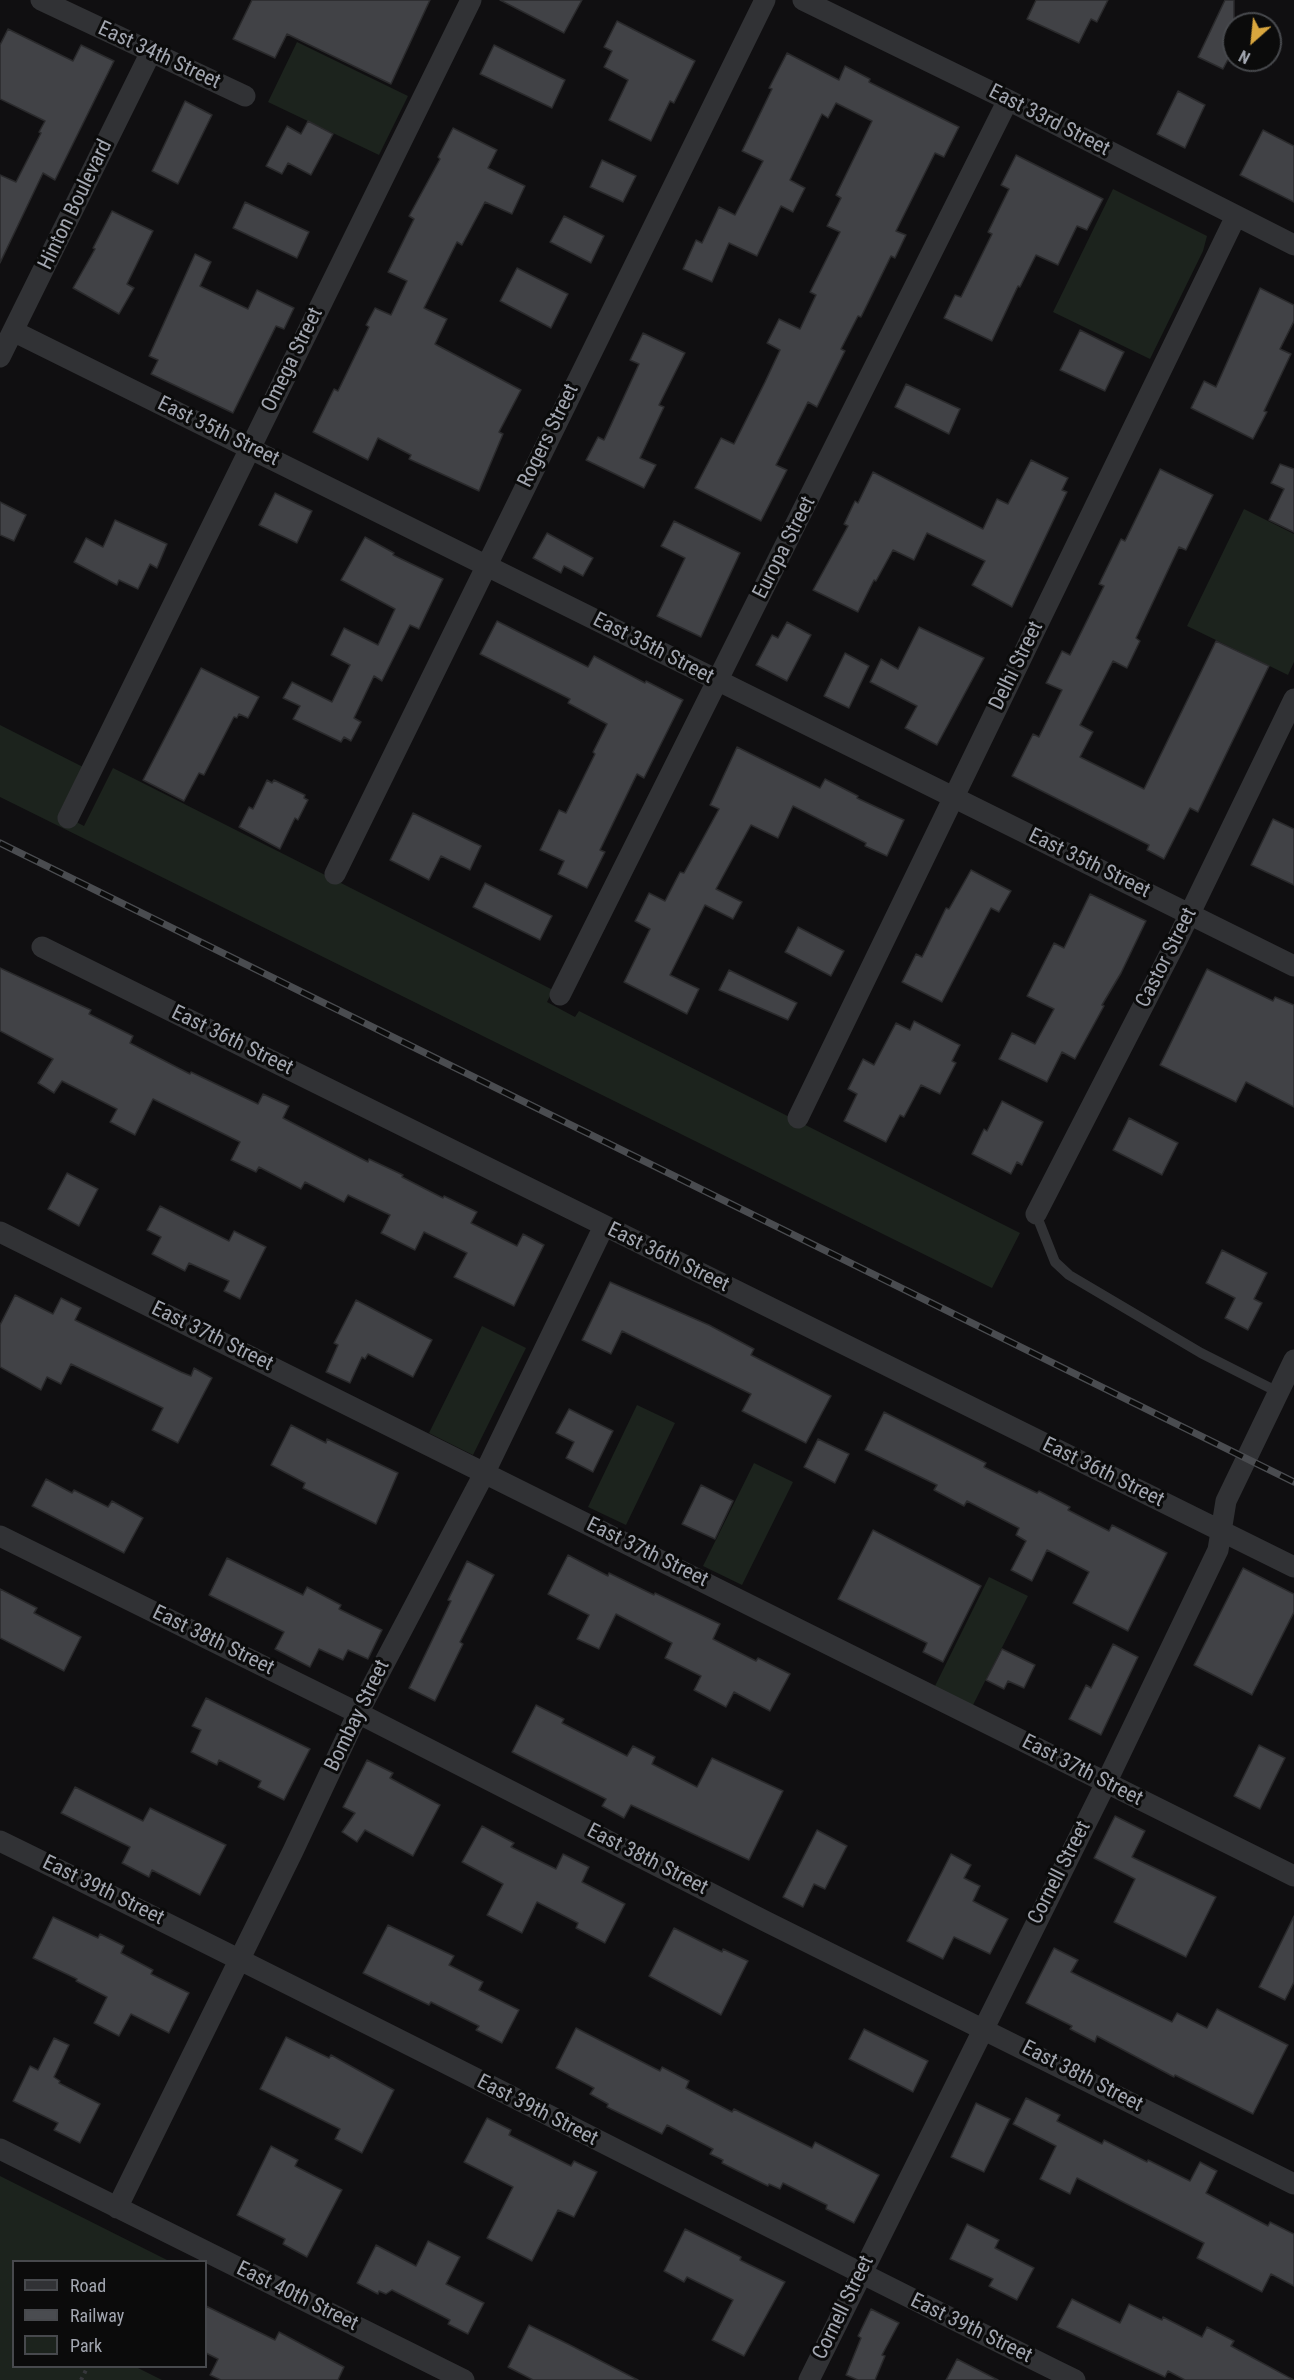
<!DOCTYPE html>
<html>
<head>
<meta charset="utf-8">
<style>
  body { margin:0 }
  #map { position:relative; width:1294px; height:2380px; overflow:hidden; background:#100f11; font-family:"Roboto Condensed",sans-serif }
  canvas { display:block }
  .legend { position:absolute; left:12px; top:2260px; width:195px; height:108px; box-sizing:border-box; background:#0b0b0b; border:2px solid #47494d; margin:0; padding:8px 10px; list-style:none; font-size:18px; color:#a2a6b0 }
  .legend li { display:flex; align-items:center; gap:12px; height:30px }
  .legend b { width:30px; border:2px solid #47494d }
  .north { position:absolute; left:1222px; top:12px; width:60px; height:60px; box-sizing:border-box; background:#0b0b0b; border:2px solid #47494d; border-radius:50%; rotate:207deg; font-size:16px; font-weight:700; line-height:24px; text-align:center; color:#a2a6b0 }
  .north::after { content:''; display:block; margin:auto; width:21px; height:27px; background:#daa73e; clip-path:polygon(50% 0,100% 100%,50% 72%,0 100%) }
</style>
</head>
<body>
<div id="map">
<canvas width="1294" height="2380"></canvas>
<ul class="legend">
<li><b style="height:8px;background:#313235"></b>Road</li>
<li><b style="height:8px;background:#4a4c50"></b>Railway</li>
<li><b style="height:16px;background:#1c231d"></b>Park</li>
</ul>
<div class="north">N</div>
</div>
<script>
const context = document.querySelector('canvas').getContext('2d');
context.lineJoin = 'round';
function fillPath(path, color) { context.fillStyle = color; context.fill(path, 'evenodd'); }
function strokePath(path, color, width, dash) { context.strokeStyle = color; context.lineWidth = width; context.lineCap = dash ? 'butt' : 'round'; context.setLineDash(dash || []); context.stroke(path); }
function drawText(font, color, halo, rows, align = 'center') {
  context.font = font + ' "Roboto Condensed",sans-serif'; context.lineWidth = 6; context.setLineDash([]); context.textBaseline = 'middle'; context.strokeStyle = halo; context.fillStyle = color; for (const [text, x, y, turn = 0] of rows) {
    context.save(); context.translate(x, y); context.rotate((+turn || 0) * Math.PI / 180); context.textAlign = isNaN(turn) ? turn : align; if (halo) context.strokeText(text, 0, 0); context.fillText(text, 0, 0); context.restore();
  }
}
fillPath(new Path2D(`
  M297 42 408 96 379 155 268 102Z
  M1113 189 1207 236 1203 251 1150 359 1053 312Z
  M1244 509 1294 534V662L1288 675 1187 626Z
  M0 725 83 767 59 813 84 826 113 768 553 990 547 1002 575 1017 579 1011 1020 1233 992 1288 0 797Z
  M482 1326 526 1348 473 1455 429 1433Z
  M637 1405 675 1423 626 1525 588 1507Z
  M754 1463 793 1482 742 1585 703 1566Z
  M989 1577 1028 1596 972 1707 934 1688Z
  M0 2176 169 2261 14 2262V2366L136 2367 162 2380H0Z`), '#1c231d');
const building = new Path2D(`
  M252 0H430L391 84 287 34 275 58 233 39Z
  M500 0H582L564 33Z
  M1036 0H1108L1097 22 1091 19 1079 43 1027 19Z
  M1225 0H1234V48L1223 69 1198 57Z
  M617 21 695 61 674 103 670 101 651 141 609 120 628 80 604 67 612 51 604 47Z
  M8 29 73 61 81 45 114 61 55 180 43 173 0 263V175L16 182 41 133 39 132 45 121 0 99V45Z
  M494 45 565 80 552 108 480 74Z
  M787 53 839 80 845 66 870 79 869 82 959 127 944 157 935 153 896 231 906 235 895 258 891 256 861 317 858 316 841 349 845 351 817 407 808 402 776 465 787 470 761 521 695 488 721 438 734 444 765 382 780 350 767 343 779 319 800 329 816 295 810 292 840 232 827 226 841 198 836 195 872 121 836 103 828 118 822 114 790 180 805 188 793 212 781 206 757 256 729 243 712 282 683 269 696 240 702 243 719 207 735 215 763 161 742 151 772 89 769 88Z
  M1178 91 1205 105 1185 148 1157 134Z
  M185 101 212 115 178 184 152 171Z
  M308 121 333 134 311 175 288 163 282 174 266 166 287 126 301 134Z
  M453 128 497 150 488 168 525 186 512 214 485 202 462 245 457 242 424 308 447 319 435 344 521 390 499 432 503 434 479 491 409 459 411 455 378 438 368 460 313 432 334 389 338 391 369 327 366 325 375 308 391 315 407 281 388 272 414 219 409 216 440 159 438 157Z
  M1263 130 1294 146V202L1240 175Z
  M1016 155 1103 199 1087 230 1077 226 1058 265 1036 255 1020 287 1018 286 992 341 944 318 955 295 961 297 992 234 988 232 1009 189 1001 185Z
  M602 160 636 176 623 202 590 187Z
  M245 202 309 232 297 258 233 228Z
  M112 211 153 231 127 284 134 288 119 314 73 288 95 249 93 248Z
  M564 216 604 236 591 263 550 242Z
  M195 254 211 262 200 286 248 309 257 290 294 308 284 329 276 326 233 413 151 374 158 360 149 356Z
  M517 268 568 294 551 328 500 301Z
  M1260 288 1294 305V321L1280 349 1291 354 1264 411 1267 412 1253 439 1191 408 1204 381 1216 387Z
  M1080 330 1124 352 1105 391 1060 370Z
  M643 333 685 353 659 405 664 407 640 458 656 465 644 488 586 460 598 437 604 440 639 364 630 360Z
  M906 384 960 409 949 434 895 407Z
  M1031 460 1068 478 1062 490 1067 492 1012 607 972 585 985 561 927 533 914 560 893 550 876 581 874 580 858 612 813 590 848 526 844 524 855 501 858 503 873 472 983 529 997 499 1008 504Z
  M1280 464 1294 469V532L1269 520 1284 489 1271 483Z
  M1160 469 1213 495 1186 550 1179 547 1136 638 1140 641 1127 668 1113 661 1080 725 1093 732 1080 757 1144 789 1216 641 1269 666 1198 812 1190 808 1164 859 1147 850 1149 845 1012 776 1033 734 1039 737 1062 690 1046 683 1062 651 1070 655 1104 586 1099 584 1121 539 1125 541Z
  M275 493 312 511 297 543 259 525Z
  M0 502 26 515 14 541 0 535Z
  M115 520 167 544 157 568 150 564 138 589 119 580 117 585 74 562 86 538 103 547Z
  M674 521 740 553 701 637 657 616 685 558 661 546Z
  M547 533 593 558 583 576 564 566 561 573 533 558Z
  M365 537 394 553 393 555 443 579 419 629 410 625 382 681 374 676 354 718 361 722 351 741 344 737 341 742 293 719 300 706 283 698 292 682 332 702 350 665 331 655 344 628 378 645 395 609 341 580Z
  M497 621 588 667 594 656 645 683 646 681 683 700 644 778 637 774 600 850 605 852 587 888 558 874 564 861 540 850 559 810 566 813 595 754 593 752 607 724 568 703 570 699 480 654Z
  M787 622 811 635 787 681 756 665 772 635 778 638Z
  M919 627 984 658 937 745 905 728 917 706 870 682 881 659 898 669Z
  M845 653 869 666 849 708 824 696Z
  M201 668 259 697 248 718 239 714 237 718 234 717 204 775 199 773 184 801 143 780Z
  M737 747 820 788 825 779 858 796 857 798 904 820 887 856 865 846 866 843 793 806 778 838 751 825 716 889 742 902 733 919 705 905 670 975 699 989 687 1014 624 982 650 929 635 921 649 893 665 901 680 872 684 873 719 809 710 805Z
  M267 780 272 783 274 780 305 795 304 798 308 800 298 820 295 818 280 849 239 827 249 807 253 809Z
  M413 813 481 846 470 870 441 856 429 880 390 860Z
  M1273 819 1294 829V885L1251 865Z
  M971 870 1011 891 999 912 991 908 942 1002 902 982 916 954 922 957 946 908 949 909Z
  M485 883 552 916 540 940 473 907Z
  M1090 894 1146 921 1121 973 1102 1005 1104 1006 1075 1059 1062 1052 1047 1082 999 1059 1012 1033 1035 1044 1054 1009 1027 996 1054 943 1064 948Z
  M798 927 844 951 831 976 785 952Z
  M0 968 91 1010 89 1014 133 1036 130 1043 190 1074 191 1072 258 1104 263 1094 289 1106 283 1118 368 1162 369 1159 403 1175 402 1177 443 1198 444 1196 477 1212 471 1223 517 1246 523 1234 544 1245 514 1306 454 1277 467 1253 424 1232 415 1250 381 1233 390 1215 348 1195 344 1202 305 1182 301 1189 259 1167 256 1172 231 1160 240 1142 153 1099 135 1135 110 1122 117 1109 62 1081 54 1093 38 1083 53 1059 0 1031Z
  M1207 969 1273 1001 1275 997 1294 1005V1107L1246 1082 1236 1102 1160 1065Z
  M729 970 797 1003 788 1020 719 990Z
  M914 1021 960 1045 952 1061 956 1063 940 1094 921 1085 904 1117 900 1115 886 1142 844 1121 857 1094 848 1089 863 1059 874 1065 896 1023 910 1030Z
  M1002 1101 1043 1122 1022 1165 1017 1162 1011 1174 972 1154 984 1129 987 1131Z
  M1129 1118 1178 1143 1162 1175 1113 1150Z
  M67 1173 98 1189 79 1226 48 1209Z
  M160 1206 229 1241 234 1231 266 1247 240 1299 224 1291 229 1281 189 1263 185 1271 152 1254 161 1237 147 1230Z
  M1222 1250 1267 1273 1254 1299 1262 1303 1248 1330 1225 1318 1235 1298 1206 1283Z
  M610 1282 709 1325 754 1349 751 1355 831 1396 806 1443 742 1411 751 1394 622 1331 611 1354 582 1340Z
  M15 1295 53 1314 61 1298 81 1308 75 1320 181 1372 191 1376 194 1368 212 1378 178 1443 152 1430 163 1408 71 1364 61 1384 47 1377 41 1390 0 1367V1325Z
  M356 1300 432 1340 413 1377 368 1354 365 1359 362 1357 350 1383 326 1372 338 1345 334 1343Z
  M569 1409 613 1431 593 1472 566 1458 574 1442 556 1433Z
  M884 1412 986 1463 984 1467 1037 1493 1039 1491 1070 1507 1068 1510 1109 1531 1112 1525 1167 1553 1128 1631 1073 1603 1089 1572 1047 1550 1032 1581 1011 1570 1026 1541 1016 1535 1019 1528 967 1501 964 1506 934 1490 937 1485 865 1450Z
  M291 1425 326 1443 327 1439 398 1473 376 1524 303 1488 305 1483 271 1465Z
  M818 1439 849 1454 835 1483 804 1467Z
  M46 1479 72 1493 74 1490 108 1507 112 1501 143 1518 124 1553 32 1506Z
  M701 1485 733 1501 715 1539 682 1524Z
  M873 1530 981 1586 943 1662 923 1652 927 1643 838 1599Z
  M568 1555 608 1576 609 1573 654 1595 655 1593 720 1624 713 1639 756 1661 758 1658 790 1674 770 1711 734 1692 726 1707 694 1690 701 1676 665 1658 672 1643 616 1614 599 1649 577 1639 589 1615 548 1594Z
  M227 1558 303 1595 307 1587 341 1605 339 1609 382 1630 368 1659 348 1650 343 1660 319 1649 310 1667 275 1649 284 1632 209 1595Z
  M467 1561 494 1575 460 1642 463 1644 435 1701 409 1688 451 1601 448 1600Z
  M1243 1568 1294 1594V1612L1252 1695 1194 1665Z
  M0 1589 37 1608 34 1613 81 1637 64 1671 0 1638Z
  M1113 1644 1138 1657 1101 1735 1069 1719 1086 1685 1091 1688Z
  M1002 1649 1035 1665 1024 1688 1008 1681 1004 1689 986 1680Z
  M206 1698 310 1749 284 1800 258 1787 261 1781 219 1760 217 1765 191 1752 201 1730 192 1726Z
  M536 1705 564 1719 562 1723 627 1756 633 1746 655 1757 652 1764 697 1787 712 1758 783 1791 749 1860 631 1805 624 1818 602 1806 606 1799 512 1752Z
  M1259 1745 1285 1758 1260 1809 1234 1796Z
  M367 1760 393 1773 390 1778 440 1805 413 1856 365 1830 357 1842 342 1832 355 1813 343 1807Z
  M75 1787 143 1821 150 1808 226 1845 200 1895 152 1870 149 1877 122 1863 130 1847 61 1813Z
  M1115 1816 1145 1831 1132 1857 1216 1897 1186 1957 1114 1922 1135 1879 1094 1858Z
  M482 1826 514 1843 511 1847 556 1869 563 1854 589 1867 582 1882 625 1904 605 1943 576 1928 578 1923 537 1902 522 1933 487 1915 503 1884 462 1862Z
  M817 1830 847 1846 825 1889 814 1884 803 1907 783 1897Z
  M951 1854 971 1865 964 1878 980 1886 973 1901 1008 1919 990 1954 954 1937 943 1959 907 1941Z
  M1294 1916V1982L1285 2000 1259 1987Z
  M53 1917 98 1938 100 1934 124 1946 121 1953 153 1970 151 1974 189 1993 169 2033 131 2014 119 2036 94 2023 107 1997 76 1981 77 1979 33 1958Z
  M388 1925 454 1956 449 1965 483 1982 479 1990 519 2010 502 2043 476 2030 479 2026 431 2002 429 2005 363 1973Z
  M674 1928 722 1952 723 1949 748 1961 721 2015 649 1976Z
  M1054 1948 1078 1960 1071 1972 1172 2022 1177 2013 1207 2028 1217 2009 1288 2045 1253 2114 1175 2075 1174 2077 1097 2036 1095 2042 1070 2029 1072 2026 1026 2003Z
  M576 2028 660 2071 662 2067 689 2081 686 2088 732 2112 734 2109 812 2148 815 2142 879 2175 854 2223 826 2209 827 2205 783 2183 780 2189 769 2184 768 2186 722 2163 723 2160 710 2154 713 2149 667 2125 662 2134 607 2107 608 2104 590 2094 594 2088 556 2068Z
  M864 2029 928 2061 913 2092 849 2059Z
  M286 2037 329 2058 331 2055 394 2090 362 2153 335 2139 340 2129 260 2089Z
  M54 2038 69 2045 54 2077 60 2081 59 2083 100 2104 80 2143 54 2130 58 2123 13 2101 30 2066 38 2070Z
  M1026 2098 1060 2115 1057 2121 1102 2144 1104 2140 1147 2162 1148 2160 1190 2181 1200 2162 1217 2171 1206 2193 1268 2226 1270 2222 1294 2234V2286L1271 2274 1262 2292 1197 2258 1204 2243 1125 2203 1077 2178 1070 2194 1040 2179 1056 2146 1013 2124Z
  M976 2103 1010 2119 984 2172 951 2157Z
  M487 2118 511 2130 509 2135 571 2166 574 2161 597 2172 574 2217 558 2210 532 2261 487 2238 513 2187 464 2162Z
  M271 2146 298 2160 295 2166 342 2190 307 2257 283 2244 285 2239 237 2215Z
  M967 2224 999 2240 995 2248 1034 2268 1017 2300 989 2286 993 2279 950 2259Z
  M685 2229 741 2257 740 2260 785 2282 744 2356 712 2340 733 2300 687 2277 684 2282 664 2271Z
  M428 2241 460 2257 446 2284 484 2303 468 2334 448 2324 450 2320 392 2290 386 2294 379 2291 378 2294 357 2283 376 2245 416 2266Z
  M1072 2299 1120 2323 1129 2304 1162 2320 1163 2317 1202 2337 1207 2327 1234 2341 1231 2346 1294 2380H1185L1168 2371 1165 2377 1057 2327Z
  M206 2306 275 2340 279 2332 344 2367 338 2380H221L210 2375 218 2359 206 2353Z
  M871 2309 899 2323 882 2355 885 2356 875 2380H858L846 2375 861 2338 858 2336Z
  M529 2325 568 2344 638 2380H533L508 2367Z
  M957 2359 998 2380H946Z`);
fillPath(building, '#414246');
strokePath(building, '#2a2a2c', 1.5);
strokePath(new Path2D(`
  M81 2380 88 2366`), '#37383c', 4, [3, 4.5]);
strokePath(new Path2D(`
  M1036 1214 1055 1262 1069 1275 1201 1353 1278 1392`), '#313235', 10);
strokePath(new Path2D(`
  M41 0 245 96
  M803 0 1008 100 1294 245
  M13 331 1294 966
  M0 357 151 52
  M68 818 471 0
  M335 874 765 0
  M42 947 1294 1567
  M560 995 1008 100
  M798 1118 1236 216
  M1036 1214 1177 940 1294 699
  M0 1232 1294 1876
  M0 1536 358 1713 765 1921 1294 2184
  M0 1841C360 2017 716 2202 1075 2380
  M0 2149 464 2380
  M117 2208 293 1851 358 1713 485 1472 604 1226
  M809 2380 1106 1783 1218 1550 1226 1501 1294 1360`), '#313235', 21);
const rail = new Path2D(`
  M0 843 1294 1482`);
strokePath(rail, '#4a4c50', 7);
strokePath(rail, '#0b0b0b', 4.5, [14]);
drawText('21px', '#a2a6b0', '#0b0b0b', [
  ["East 34th Street",159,56,25],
  ["East 33rd Street",1049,121,27],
  ["Hinton Boulevard",76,205,-64],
  ["Omega Street",293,360,-64],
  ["East 35th Street",218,432,26],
  ["Rogers Street",549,436,-64],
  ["Europa Street",785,548,-63],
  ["East 35th Street",653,649,27],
  ["Delhi Street",1017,666,-64],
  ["East 35th Street",1089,864,26],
  ["Castor Street",1167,958,-63],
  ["East 36th Street",232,1041,26],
  ["East 36th Street",668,1258,26],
  ["East 37th Street",212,1337,26],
  ["East 36th Street",1103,1473,26],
  ["East 37th Street",647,1553,26],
  ["East 38th Street",213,1641,26],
  ["Bombay Street",358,1716,-64],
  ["East 37th Street",1082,1771,27],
  ["East 38th Street",647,1860,27],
  ["Cornell Street",1060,1873,-63],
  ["East 39th Street",103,1891,26],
  ["East 38th Street",1082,2077,27],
  ["East 39th Street",537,2111,27],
  ["East 40th Street",297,2297,26],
  ["Cornell Street",844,2308,-64],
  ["East 39th Street",971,2329,26]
]);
</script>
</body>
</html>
